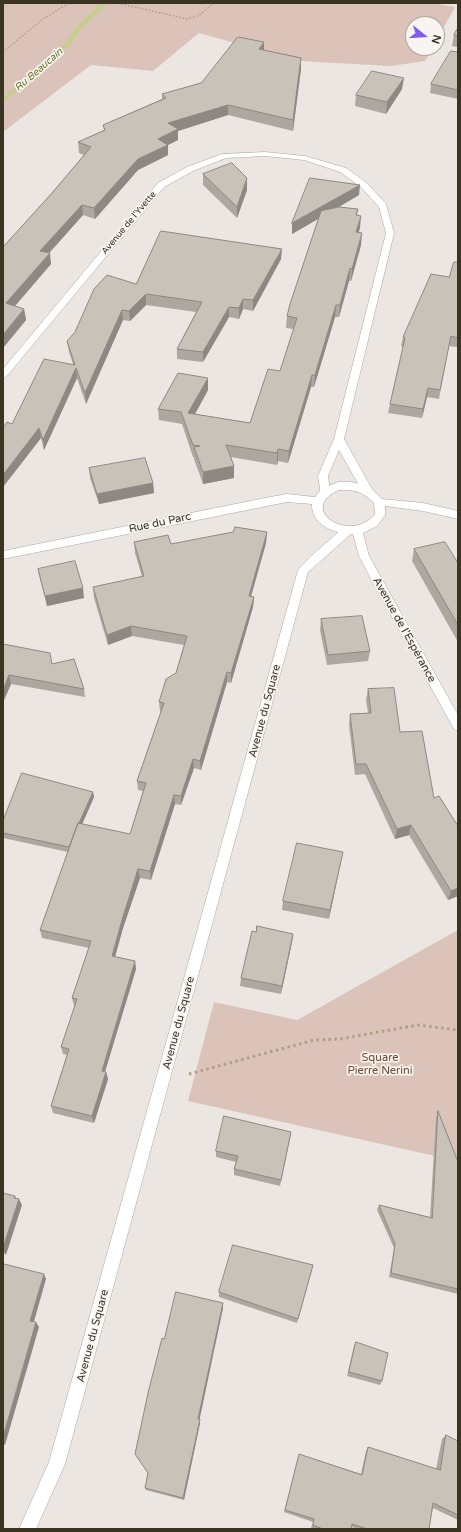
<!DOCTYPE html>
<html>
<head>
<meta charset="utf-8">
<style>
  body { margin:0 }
  #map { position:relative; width:461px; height:1532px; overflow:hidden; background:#ebe6e1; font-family:"Varela Round",sans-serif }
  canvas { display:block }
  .frame { position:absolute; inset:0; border:4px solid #3b3422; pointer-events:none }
  .north { position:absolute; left:405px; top:16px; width:40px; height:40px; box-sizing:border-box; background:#f8f4f1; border:1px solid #aca79e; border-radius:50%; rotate:107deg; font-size:11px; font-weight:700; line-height:16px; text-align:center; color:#3b3422 }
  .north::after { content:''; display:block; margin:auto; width:14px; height:18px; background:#805bef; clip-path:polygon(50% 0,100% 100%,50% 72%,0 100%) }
</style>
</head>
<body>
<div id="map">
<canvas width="461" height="1532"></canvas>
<div class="frame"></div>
<div class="north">N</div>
</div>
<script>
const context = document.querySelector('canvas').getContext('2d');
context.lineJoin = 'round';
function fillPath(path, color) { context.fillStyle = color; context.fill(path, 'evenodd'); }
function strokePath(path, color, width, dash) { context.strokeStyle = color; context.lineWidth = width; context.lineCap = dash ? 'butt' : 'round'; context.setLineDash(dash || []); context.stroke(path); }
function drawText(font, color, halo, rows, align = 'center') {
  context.font = font + ' "Varela Round",sans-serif'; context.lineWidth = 3.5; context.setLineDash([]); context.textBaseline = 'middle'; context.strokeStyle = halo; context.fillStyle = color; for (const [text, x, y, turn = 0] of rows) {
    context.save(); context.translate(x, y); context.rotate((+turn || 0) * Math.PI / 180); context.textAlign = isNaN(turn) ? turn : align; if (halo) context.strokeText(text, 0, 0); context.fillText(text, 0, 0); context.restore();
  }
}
fillPath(new Path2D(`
  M3 3H432L455 7 437 40V24H413V48H433L425 61 391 66 299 61 199 33 153 71 91 65 3 132Z
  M458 930V1155L453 1160 188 1101 214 1002 297 1020Z`), '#dcc3ba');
fillPath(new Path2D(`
  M101 3H108L82 27 71 43 51 64 3 102V97L47 62 67 41 78 25Z`), '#c4cf8a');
const minor = new Path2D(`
  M265 152 305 156 346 168 367 183 386 204 394 233 344 439 373 491 372 494H364L339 450 328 476 330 492 329 495H321L318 476 334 439 386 233 379 207 361 187 340 172 304 160 265 156 226 158 193 171 164 187 6 377 3 378V369L158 183 187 167 222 154Z
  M347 527 351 528 352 531 351 534 308 572 65 1464 36 1529H19L49 1462 298 570 310 557 343 528Z`);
const tertiary = new Path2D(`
  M338 482H351L364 485 373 490 382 499 423 503 458 511V519L423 511 385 506V515L377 526 363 533 369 556 458 715V731L454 729 371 579 359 556 353 534C335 534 311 525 312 504L287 502 3 559V551L265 498 287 494 315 497 322 489ZM339 490C354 489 363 492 374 503L375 514C351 545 295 509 339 490Z`);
strokePath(minor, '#aca69c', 1);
strokePath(tertiary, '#aca69c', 1);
strokePath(new Path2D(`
  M118 3 187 19 198 16 214 3
  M3 52 43 19 69 3`), '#aea082', 1.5, [1.5, 2]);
strokePath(new Path2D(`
  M189 1074 314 1040 340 1039 418 1025 458 1030`), '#aea082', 3, [2.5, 3.5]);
fillPath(minor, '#fff');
fillPath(tertiary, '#fff');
fillPath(new Path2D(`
  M458 28V47L452 46 454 35Z
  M264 42V50L301 58V69L293 131 228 115 178 131V140L168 145V155L138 170 95 219 83 215 49 253 51 264 15 306 24 309 26 320 3 348V247L52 193 84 155 79 153 78 142 104 130 103 125 162 99V94L201 83Z
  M458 52V99L430 93 431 84Z
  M402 89 386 114 355 106 356 95Z
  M203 174 247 190 237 218 203 185Z
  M359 195 339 207 358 209 357 216 360 228 358 232 361 245 351 281H349L339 317H335L314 387H311L288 463 278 461 277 465 231 457 234 466V478L203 484 194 459V457H193L182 424 159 420 158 409 208 390 195 414 250 423 280 371 294 329 286 328 287 316 318 219 292 234V223Z
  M281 259 253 311 243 309 239 319 229 317 203 362 177 359V349L196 312 146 305 130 321 123 320 86 404 77 378 44 450 41 438 3 487V428L12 424 73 364 69 352 67 341 136 284Z
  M458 262V345L457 347 449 346 439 399 427 397 422 418 388 413 390 404 403 347 401 346 403 337 449 277Z
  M89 468 153 483 154 493 99 504 90 478Z
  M267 532 266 543 251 597H254L253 607 231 683 227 682 201 770 194 768 181 805 175 804 151 880 140 878 123 928 115 957 135 961 136 969 105 1072H106L108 1079 94 1123 53 1113 51 1106 67 1055 63 1054 61 1047 75 1006H74L72 998 89 948 42 938 40 930 68 852 3 838V821L93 792 94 797 82 824 130 834 143 791 138 790 137 781 161 712 160 711 159 702 176 673 184 645 132 636 108 645 94 598 93 587 142 577 135 553 134 542 171 544Z
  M414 549 458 563V642L412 561Z
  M38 569 84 598 47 606 40 579Z
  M321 619 370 651 368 661 327 665 320 630Z
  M3 644 52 664 84 689 85 697 11 684 4 700H3Z
  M368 689 400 732 434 798 458 896 448 900 409 835 395 839 365 774 355 775 349 725 350 714 368 713 366 700Z
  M341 861 329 919 282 910 283 901Z
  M256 932 293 934 292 942 281 994 240 986 241 978Z
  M438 1111 458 1162V1294L389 1277 394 1248 377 1210 379 1205 430 1217 436 1117Z
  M290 1138 280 1186 234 1175V1169L236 1162 216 1157V1151Z
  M312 1270 297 1323 219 1297V1292Z
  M223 1303V1308L199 1419H200V1423L184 1500 146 1490 145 1488 148 1473 135 1454 164 1339Z
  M356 1342 382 1381 380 1385 347 1376 354 1346Z
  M446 1435 458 1441V1520L433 1508 429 1529H357L352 1527 351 1529H315L311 1528 313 1522 284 1512 299 1454 361 1474 366 1451 368 1447 436 1469 442 1439Z`), '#ada79f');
fillPath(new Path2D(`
  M264 42V53L259 49Z
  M301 58V69L293 131V120Z
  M404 78 402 89 386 114 387 102Z
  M228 105V115L178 131V140L168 145V155L138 170 95 219 94 208 138 159 158 139 168 123Z
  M247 178V190L237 218V207Z
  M360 185 359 195 292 234V223Z
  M82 205 83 215 42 261 40 251Z
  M361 216 360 228 355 244 356 232Z
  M362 233 361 245 351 281 352 269Z
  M282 249 281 259 253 311V300Z
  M50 253 51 264 8 314 6 303Z
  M350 268 349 281 339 317 340 305Z
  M146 294V305L130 321 129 311Z
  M243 299V309L239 319V308Z
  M336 305 335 317 314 387 315 375Z
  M229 307V317L203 362V352Z
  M24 309 26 320 3 348V335Z
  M122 310 123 320 86 404 85 393Z
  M76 368 77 378 44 450 43 440Z
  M312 375 311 387 288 463 289 451Z
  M208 378V390L189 425 188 413Z
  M428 388 427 397 422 418 423 409Z
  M39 428 41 438 3 487V475Z
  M278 449V461L277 465V453Z
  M234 466V478L203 484V472Z
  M153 483 154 493 99 504 97 494Z
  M267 532 266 543 248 606 249 596Z
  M83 588 84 598 47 606 45 596Z
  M254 597 253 607 231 683V673Z
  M131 626 132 636 108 645 107 635Z
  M227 672V682L201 770 200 761Z
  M9 675 11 684 4 700 3 694V690Z
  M193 759 194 768 181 805V796Z
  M93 792 94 797 70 852 69 847Z
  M174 795 175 804 151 880 150 871Z
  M411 825 409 835 395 839 397 829Z
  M343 852 341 861 329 919 330 910Z
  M138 869 140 878 123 928 113 964 112 956 122 920Z
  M458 888V896L448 900 451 891Z
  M293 934 292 942 281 994 282 986Z
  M135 961 136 969 103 1078 102 1071Z
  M106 1072 108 1079 94 1123 92 1116Z
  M291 1132 290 1138 280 1186 281 1180Z
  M15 1196 18 1202 19 1199 22 1205 6 1255 3 1251V1248Z
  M44 1274 46 1279 33 1325 30 1321Z
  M223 1303V1308L199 1422 198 1419Z
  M36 1322 39 1327 5 1445 3 1443V1437Z
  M200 1419V1423L184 1500 183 1498Z`), '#8d8882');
const building = new Path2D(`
  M458 28V36L454 35Z
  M238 37 264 42 259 49 301 58 293 120 228 105 168 123 178 129 158 139 168 145 138 159 94 208 82 205 40 251 50 253 6 303 24 309 3 335V247L52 193 91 147 78 142 105 130 103 125 166 98 162 94 201 83Z
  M451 51 458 52V90L431 84Z
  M372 71 404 78 387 102 356 95Z
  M232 163 247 178 237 207 203 174Z
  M310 178 360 185 292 223Z
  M339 207 358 209 356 215 361 216 356 232 362 233 352 269 350 268 340 305H336L315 375H312L289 451 278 449 277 453 226 445 234 466 203 472 194 447 200 446 193 445 181 412 158 409 178 373 208 378 188 413 250 423 268 369 280 371 297 318 287 316 290 304 321 211Z
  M161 231 282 249 253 300 243 299 239 308 229 307 203 352 177 349 202 302 146 294 129 311 122 310 85 393 76 368 43 440 39 428 3 475V428L7 422 12 424 44 359 75 365 67 341 75 332 94 289 107 275 136 284Z
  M454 262H458V338L451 336 440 390 428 388 423 409 390 404 405 338 403 337 431 274 449 277Z
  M145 458 153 483 97 494 89 468Z
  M235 527 267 532 249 596 254 597 231 673 227 672 200 761 193 759 181 796 174 795 150 871 138 869 122 920 112 956 135 961 102 1071 106 1072 92 1116 51 1106 69 1049 61 1047 77 999 72 998 91 941 40 930 78 823 130 834 146 783 137 781 164 703 159 702 166 679 176 673 187 636 131 626 107 635 93 587 144 576 134 542 168 535 171 544 233 532Z
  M445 542 458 563V625L414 549Z
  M75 561 83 588 45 596 38 569Z
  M362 616 370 651 328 655 321 619Z
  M3 644 50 653 52 664 74 659 84 689 9 675 3 690Z
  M394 688 400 732 422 731 434 798 439 796 458 826V888L451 891 411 825 397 829 366 764H356L350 714 371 713 368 689Z
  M22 773 93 792 79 823H78L69 847 3 833V821Z
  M297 843 343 852 330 910 283 901Z
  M257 926 293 934 282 986 241 978 252 931 256 932Z
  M438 1111 458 1162V1289L391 1273 395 1244 379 1205 432 1218Z
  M224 1116 291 1132 281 1180 234 1169 238 1156 216 1151Z
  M3 1193 15 1196 14 1198 19 1199 3 1248Z
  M233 1245 313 1265 298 1319 219 1292Z
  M4 1264 44 1274 30 1321 36 1322 3 1437V1268Z
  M176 1292 223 1303 198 1419H200L183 1498 145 1488 148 1473 135 1454 148 1393 162 1338 164 1339Z
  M356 1342 388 1353 382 1381 349 1372Z
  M446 1435 458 1441V1515L433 1503 429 1529H367L352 1524 351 1529H323L313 1525 314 1519 285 1510 299 1454 362 1475 368 1447 440 1470Z`);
fillPath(building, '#c9c2b9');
strokePath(building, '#8d8882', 1);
drawText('9px', '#3b3422', '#f8f4f1', [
  ["Avenue de l'Yvette",129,223,-50]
]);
drawText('italic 10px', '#67761d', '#f8f4f1', [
  ["Ru Beaucain",39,70,-41]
]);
drawText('11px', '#3b3422', '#f8f4f1', [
  ["Rue du Parc",160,523,-12],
  ["Avenue de l'Espérance",404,630,61],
  ["Avenue du Square",265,711,-75],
  ["Avenue du Square",179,1023,-75],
  ["Avenue du Square",93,1336,-75]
]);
drawText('11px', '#71472d', '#f8f4f1', [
  ["Square",380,1058],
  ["Pierre Nerini",380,1071]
]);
</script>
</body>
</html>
